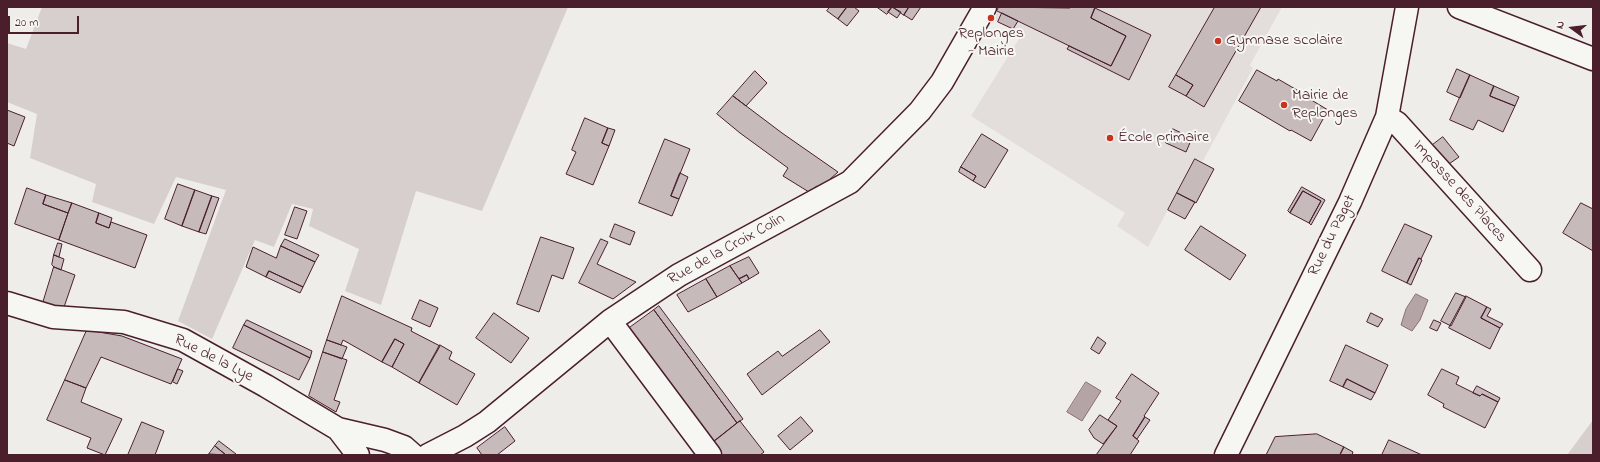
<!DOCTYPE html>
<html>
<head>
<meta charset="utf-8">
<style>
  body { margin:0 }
  #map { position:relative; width:1600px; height:462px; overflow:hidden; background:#efedea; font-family:"Indie Flower",sans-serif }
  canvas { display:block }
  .frame { position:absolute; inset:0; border:8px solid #4a1f2b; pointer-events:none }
  .north { position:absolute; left:1552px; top:8px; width:40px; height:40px; -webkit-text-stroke:3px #f6f6f2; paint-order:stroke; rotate:285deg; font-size:11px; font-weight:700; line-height:16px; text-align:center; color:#4a1f2b }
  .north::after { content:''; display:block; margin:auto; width:14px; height:18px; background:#4a1f2b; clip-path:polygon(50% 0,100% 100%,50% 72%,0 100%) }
  .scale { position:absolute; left:8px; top:16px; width:71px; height:18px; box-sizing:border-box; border:2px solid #4a1f2b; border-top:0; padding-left:5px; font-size:12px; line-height:14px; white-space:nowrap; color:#4a1f2b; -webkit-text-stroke:3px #f6f6f2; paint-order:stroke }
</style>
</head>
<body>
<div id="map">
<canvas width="1600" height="462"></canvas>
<div class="frame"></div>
<div class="north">N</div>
<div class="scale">20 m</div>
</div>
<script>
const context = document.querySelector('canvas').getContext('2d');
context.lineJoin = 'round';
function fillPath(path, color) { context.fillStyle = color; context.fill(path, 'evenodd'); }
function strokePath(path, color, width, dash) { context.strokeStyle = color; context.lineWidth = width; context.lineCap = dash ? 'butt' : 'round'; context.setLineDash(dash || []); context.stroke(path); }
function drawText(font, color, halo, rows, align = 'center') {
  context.font = font + ' "Indie Flower",sans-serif'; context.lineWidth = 4; context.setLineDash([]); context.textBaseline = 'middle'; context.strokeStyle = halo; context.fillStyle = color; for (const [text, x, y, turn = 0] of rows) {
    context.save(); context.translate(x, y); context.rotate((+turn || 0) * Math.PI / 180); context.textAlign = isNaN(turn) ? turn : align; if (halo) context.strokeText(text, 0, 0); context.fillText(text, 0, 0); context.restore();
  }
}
fillPath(new Path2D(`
  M999 7H1282L1250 65 1253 68 1203 161 1195 159 1148 247 1117 226 1125 213 971 116 1022 34 994 20Z`), '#e3dedc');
fillPath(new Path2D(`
  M42 7H568L482 211 416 191 381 305 345 291 359 249 309 226 313 209 292 204 274 247 255 240 212 339 178 321 226 190 176 177 154 224 92 202 96 184 30 158 37 114 7 102V43L26 49Z
  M1593 420V455H1567Z`), '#d7cfce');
const water = new Path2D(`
  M1416 294 1428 300 1420 320 1412 331 1401 325 1406 309Z
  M1086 382 1101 391 1082 421 1067 412Z`);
fillPath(water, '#b4a4a5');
strokePath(water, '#8a6f74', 1);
const building = new Path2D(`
  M830 7H847L838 19 827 11Z
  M847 7H854L859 11 847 26 838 19Z
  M877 7H892L887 14Z
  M892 7 901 12 897 18 888 12Z
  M893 7H909L904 15Z
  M909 7H921L912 20 904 15Z
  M999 7 1070 8 1071 7H1094L1095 8 1091 18 1126 36 1111 66 997 11Z
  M1215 7H1261L1204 107 1186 96 1193 85 1176 75Z
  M1095 8 1151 35 1129 80 1067 49 1069 46 1111 66 1126 36 1091 18Z
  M1002 13 1018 21 1013 29 998 22Z
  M1457 69 1470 75 1460 98 1447 92Z
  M1257 70 1277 81 1278 79 1309 97 1308 98 1328 110 1311 141 1291 130 1290 131 1239 101Z
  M755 71 767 83 746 106 733 96Z
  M1176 75 1193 85 1186 96 1169 87Z
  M1470 75 1494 86 1490 96 1515 106 1503 132 1478 120 1473 130 1450 120Z
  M1494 86 1519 97 1515 106 1490 96Z
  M733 96 782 133 838 172 820 188 817 186 809 192 783 176 788 168 740 133 717 114Z
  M7 110 25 117 14 146 7 143Z
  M585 118 608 128 602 143 609 146 593 185 566 174 576 152 572 150Z
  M608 128 615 130 609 146 602 143Z
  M1173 129 1192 138 1186 152 1166 143Z
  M982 134 1008 150 985 188 973 181 976 176 961 167Z
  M1443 137 1459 157 1446 166 1430 147Z
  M665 139 690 149 671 196 679 199 672 216 639 203Z
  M1195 159 1214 169 1196 203 1177 193Z
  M961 167 976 176 973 181 959 172Z
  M680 173 688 177 679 199 671 196Z
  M178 184 195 190 182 226 165 219Z
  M1302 187 1325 200 1311 225 1309 223 1321 201 1303 191 1290 213 1288 211Z
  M27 188 46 195 43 204 68 213 59 240 15 224Z
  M195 190 212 196 199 232 182 226Z
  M1303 191 1321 201 1309 223 1290 213Z
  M1177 193 1195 202 1185 219 1168 210Z
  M46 195 72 203 68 213 43 204Z
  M212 196 219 198 206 234 199 232Z
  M72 203 99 213 96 223 109 228 111 222 147 235 135 268 59 240Z
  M1581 203 1593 209V251L1563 233Z
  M295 207 307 211 297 239 285 235Z
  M99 213 112 218 109 228 96 223Z
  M615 224 635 232 630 245 610 237Z
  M1405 224 1432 236 1421 259 1419 258 1407 283 1382 271Z
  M1201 226 1246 255 1230 280 1185 250Z
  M541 237 574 248 563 279 552 275 539 312 517 304Z
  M285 239 319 255 315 262 281 246Z
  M601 239 608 242 597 264 636 282 613 299 579 283Z
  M58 243 62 244 59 257 54 255Z
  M281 246 315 262 303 287 269 271 266 277 246 267 253 247 276 258Z
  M54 255 64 259 61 270 54 267 52 265Z
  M749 257 759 273 749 279 747 275 739 279 730 266Z
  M1419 258 1422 260 1411 285 1407 283Z
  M730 266 742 283 717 297 706 279Z
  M54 267 75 275 63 310 43 303Z
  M269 271 303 287 300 293 266 277Z
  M747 275 749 279 742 283 739 279Z
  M706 279 717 297 688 312 677 295Z
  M1456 293 1466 297 1451 326 1441 321Z
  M342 296 412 328 411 331 440 346 419 383 392 367 404 344 395 339 382 362 343 340 341 345 327 340Z
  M1466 296 1487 307 1481 318 1500 328 1490 349 1449 328Z
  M420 300 438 308 430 327 412 319Z
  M659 306 743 419 737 423 654 310Z
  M1487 307 1491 309 1487 316 1503 324 1500 328 1481 318Z
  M654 310 737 423 712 443 628 329Z
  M494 313 529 338 511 363 476 338Z
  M1371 313 1383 319 1378 327 1367 322Z
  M247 320 312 351 310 358 244 325Z
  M1434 320 1441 323 1437 331 1430 328Z
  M244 325 310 358 299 380 233 348Z
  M87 330 122 336 182 359 171 384 101 357 86 388 65 380Z
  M820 330 830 342 762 395 747 374 778 351 782 356Z
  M1098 337 1106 343 1099 354 1091 349Z
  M395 339 404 344 392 367 382 362Z
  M327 340 347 347 342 359 323 352Z
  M440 345 452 352 449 359 475 374 457 405 419 383Z
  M1346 345 1388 365 1375 393 1347 379 1343 387 1330 381Z
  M323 352 347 360 334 400 340 402 336 412 309 396Z
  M178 369 183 371 177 384 173 382Z
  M1442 369 1459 377 1456 384 1480 396 1482 394 1498 402 1485 428 1443 407 1444 404 1428 395Z
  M1132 374 1159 393 1144 416 1145 417 1133 436 1139 441 1130 455H1096L1117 426 1108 420 1121 401 1116 398Z
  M1347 379 1375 393 1371 400 1343 387Z
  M65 380 86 388 81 402 122 419 105 455 87 448 91 438 47 420Z
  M1477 386 1500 398 1498 402 1482 394 1480 396 1473 393Z
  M1100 415 1117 426 1103 444 1094 438 1089 430Z
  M801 417 813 431 790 450 778 436Z
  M1145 417 1150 420 1137 439 1133 436Z
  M740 421 764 452 760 455H721L712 443Z
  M142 422 164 431 155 455H128Z
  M505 427 515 441 497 455H482L477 448Z
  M1317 434 1344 447 1340 455H1266L1275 437Z
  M1389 440 1422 455H1382Z
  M219 441 236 454 235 455H226L215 446Z
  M215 446 226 455 209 454Z
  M1344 447 1353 452 1352 455H1340Z`);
fillPath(building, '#c6babb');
strokePath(building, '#4a1f2b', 1);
const minor = new Path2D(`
  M1459 7 1593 59
  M1387 117 1397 123 1530 270
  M7 303 53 317 124 322 183 340 266 386 338 429 385 440 404 447 413 455
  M610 321 710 455
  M338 429 358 455
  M428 455 465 436 487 422 610 321 679 275 850 182 920 111 942 82 985 7
  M1226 455 1350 202 1387 117 1407 7`);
strokePath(minor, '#4a1f2b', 25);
strokePath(minor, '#f6f6f2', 22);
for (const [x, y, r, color] of [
  [991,18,4,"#c8321e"],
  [1218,41,4,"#c8321e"],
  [1284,105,4,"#c8321e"],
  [1110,138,4,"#c8321e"]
]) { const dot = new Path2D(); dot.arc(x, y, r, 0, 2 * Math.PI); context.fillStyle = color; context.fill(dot); strokePath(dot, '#f6f6f2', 1.5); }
drawText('16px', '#4a1f2b', '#f6f6f2', [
  ["Replonges",991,34,"center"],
  ["- Mairie",991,52,"center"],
  ["Gymnase scolaire",1226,41],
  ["Mairie de",1292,96],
  ["Replonges",1292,114],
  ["École primaire",1118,138]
], 'left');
drawText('16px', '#4a1f2b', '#f6f6f2', [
  ["Impasse des Places",1459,192,48],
  ["Rue du Paget",1333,236,-64],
  ["Rue de la Croix Colin",727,250,-29],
  ["Rue de la Lye",213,359,27]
]);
</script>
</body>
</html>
